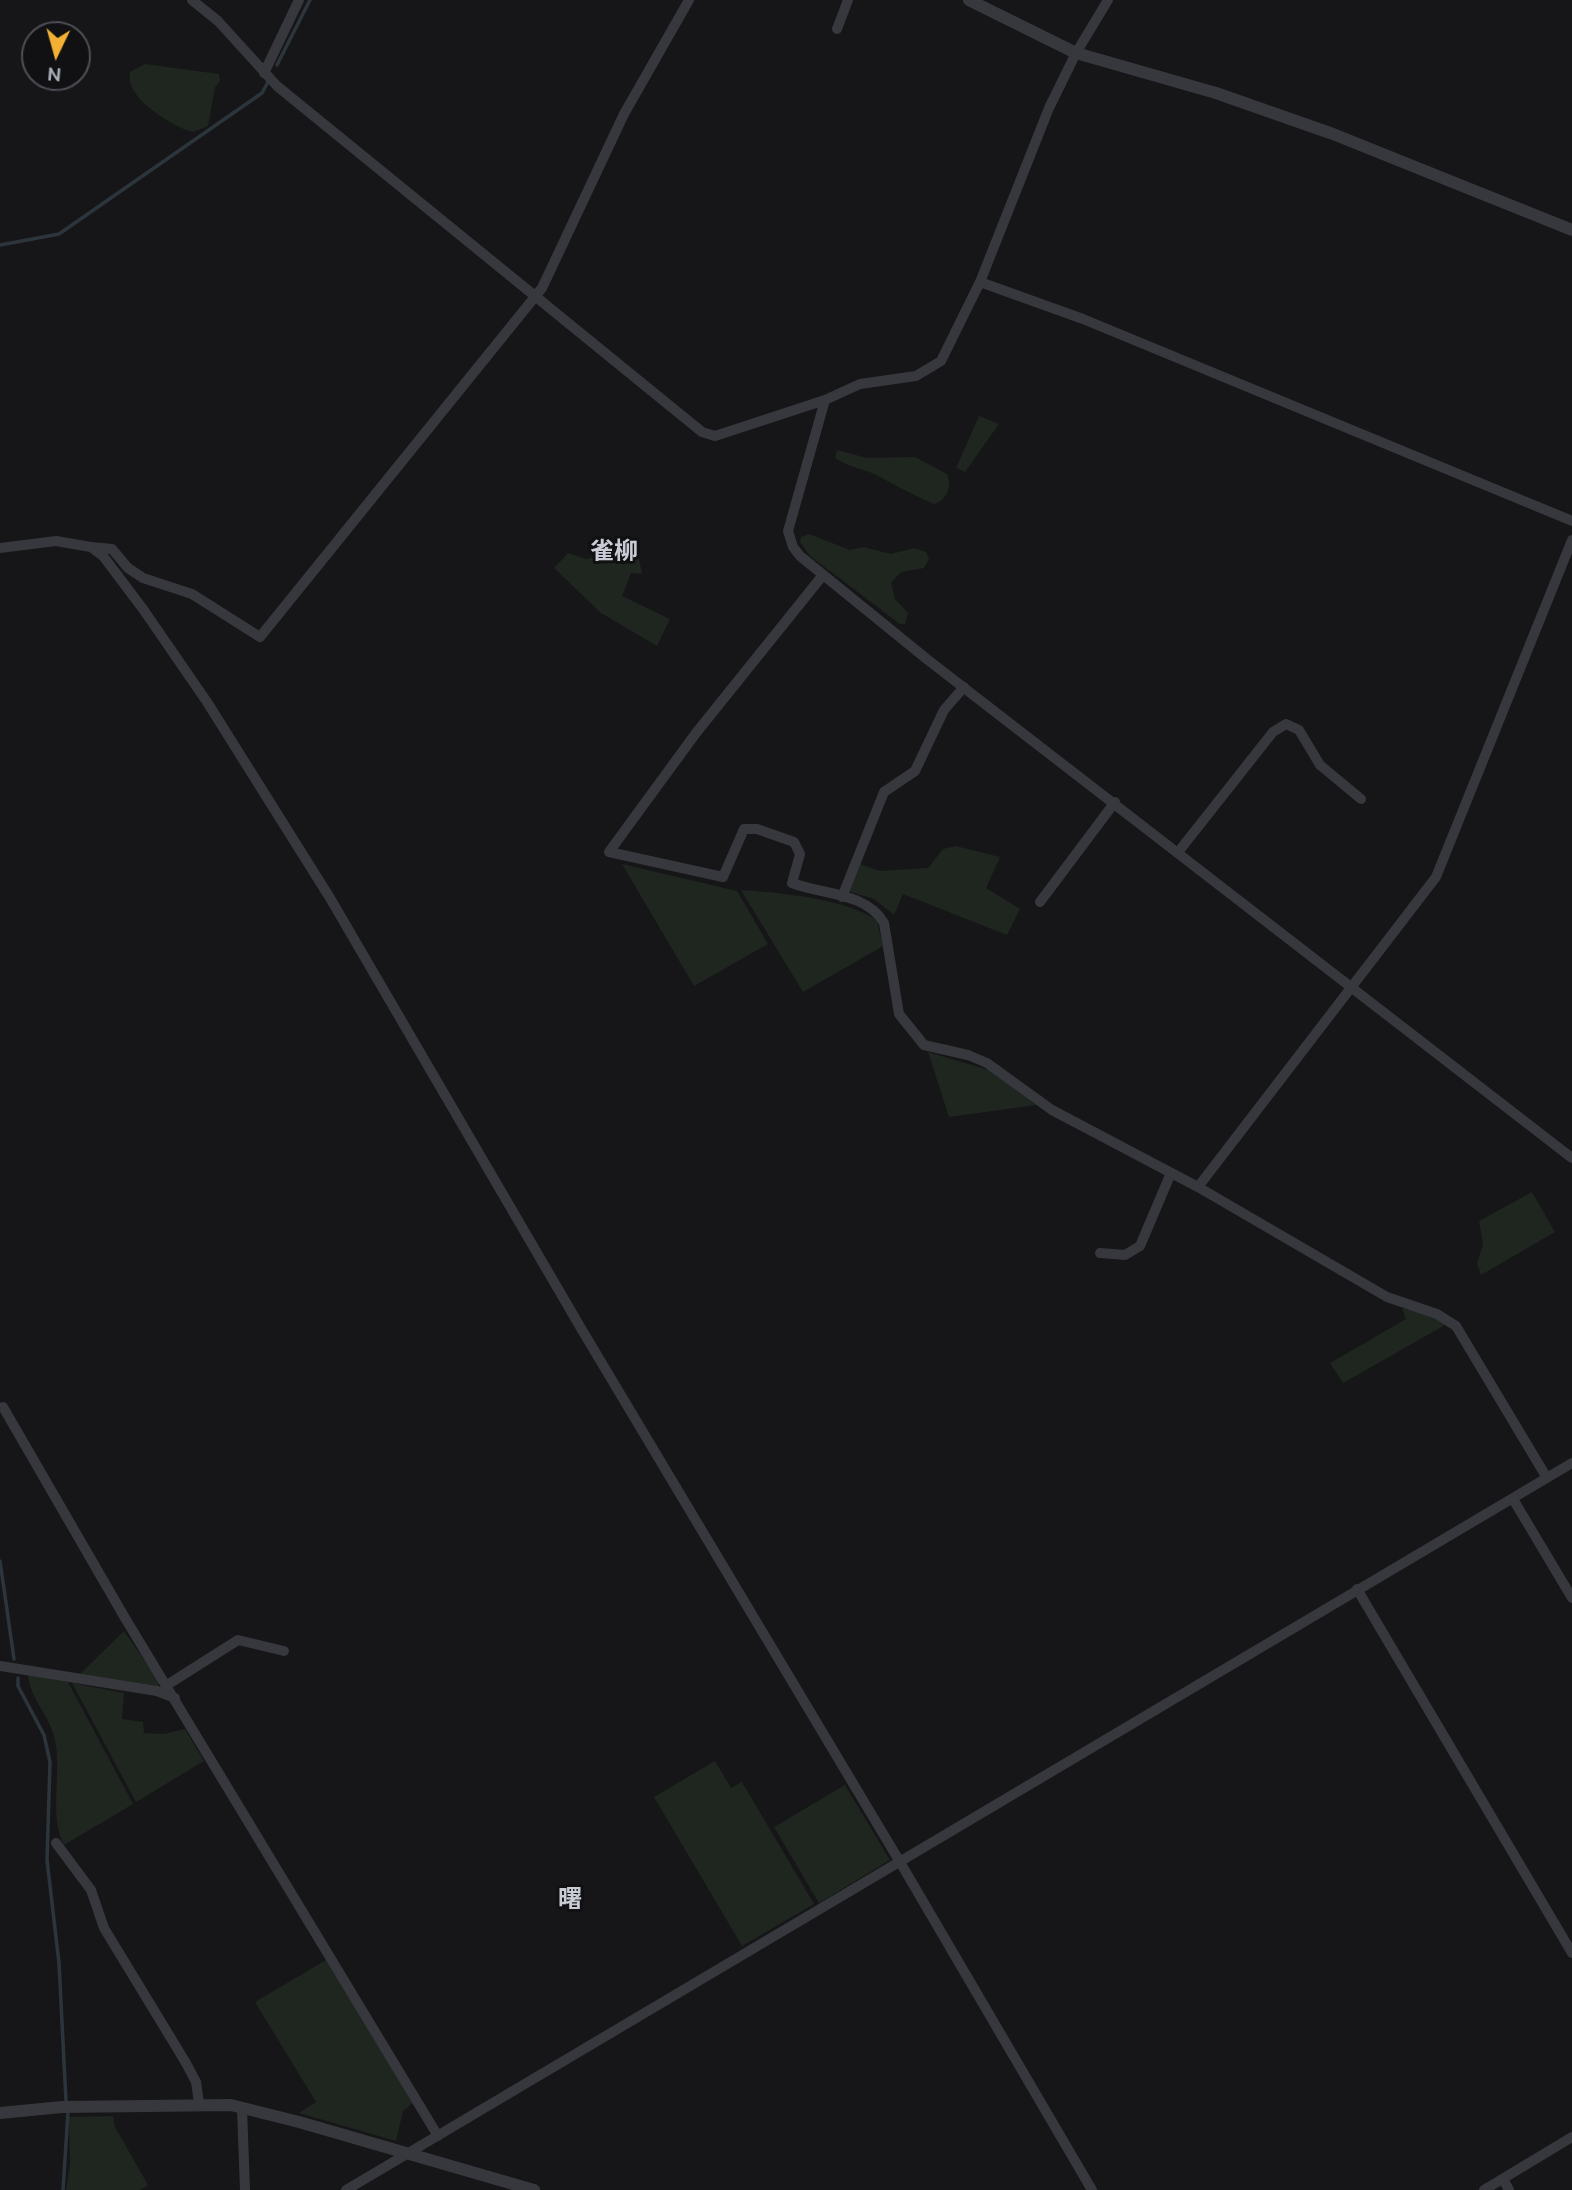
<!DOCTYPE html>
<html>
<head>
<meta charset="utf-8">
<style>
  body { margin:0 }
  #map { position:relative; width:1572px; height:2190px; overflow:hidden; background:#161618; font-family:Ubuntu,sans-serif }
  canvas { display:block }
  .north { position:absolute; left:21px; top:21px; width:70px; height:70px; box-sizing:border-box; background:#111113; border:2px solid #4d4f55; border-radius:50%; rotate:185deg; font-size:19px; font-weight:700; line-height:28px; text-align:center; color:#a8adb8 }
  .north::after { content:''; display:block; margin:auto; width:24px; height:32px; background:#f2b134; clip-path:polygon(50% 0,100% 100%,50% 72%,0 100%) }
</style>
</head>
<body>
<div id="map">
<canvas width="1572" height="2190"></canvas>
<div class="north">N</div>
</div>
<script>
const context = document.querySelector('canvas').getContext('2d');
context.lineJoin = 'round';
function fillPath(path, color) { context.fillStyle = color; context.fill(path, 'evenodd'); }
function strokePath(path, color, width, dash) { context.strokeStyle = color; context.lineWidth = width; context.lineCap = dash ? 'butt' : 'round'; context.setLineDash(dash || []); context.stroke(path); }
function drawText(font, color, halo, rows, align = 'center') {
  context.font = font + ' Ubuntu,"Noto Sans JP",sans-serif'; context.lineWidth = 6; context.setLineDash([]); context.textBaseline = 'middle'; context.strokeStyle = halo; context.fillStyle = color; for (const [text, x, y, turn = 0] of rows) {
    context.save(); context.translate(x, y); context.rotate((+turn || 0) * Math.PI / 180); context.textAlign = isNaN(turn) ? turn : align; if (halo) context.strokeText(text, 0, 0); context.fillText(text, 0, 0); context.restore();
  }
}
fillPath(new Path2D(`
  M145 64 219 74 220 81 215 87 208 126 193 132 186 130C165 121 125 97 130 72Z
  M979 416 999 424 965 472 956 468Z
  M837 450 867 458 915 457 947 474C953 486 946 501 934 504 914 495 900 488 880 477 866 469 849 468 835 458Z
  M809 534 850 550 863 547 891 554 914 548 926 552 929 559 924 568 901 572 891 583 895 599 908 613 905 624H900L810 556 800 542 801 537Z
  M633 550 638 553 642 574 631 573 622 596 670 619 657 646 601 613 554 568 568 553 586 559Z
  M956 846 1000 857 986 888 1020 909 1007 935 903 894 894 915 874 899 848 891 860 864 880 871 928 868 943 849Z
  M622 864 737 891 768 944 694 986Z
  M741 890C775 892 851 899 877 921L883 946 803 992Z
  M928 1052 992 1071 1036 1105 949 1117Z
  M1532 1192 1555 1232 1481 1275 1477 1264 1483 1244 1479 1221Z
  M1402 1308 1437 1317 1447 1324 1343 1383 1330 1363 1406 1319Z
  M124 1631 159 1681 158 1686 80 1674Z
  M28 1675 68 1682 133 1804 64 1845C48 1816 63 1767 54 1736 48 1714 30 1698 28 1675Z
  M72 1683 124 1693 122 1719 143 1722 144 1733 164 1734 185 1729 204 1761 136 1802Z
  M715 1761 731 1788 742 1782 814 1904 742 1946 654 1797Z
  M845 1785 890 1860 819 1903 774 1827Z
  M326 1960 413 2103 403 2111 396 2141 299 2113 316 2102 255 2002Z
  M113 2116 115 2127 148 2185 140 2190H66L70 2165 69 2117Z`), '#1e261f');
strokePath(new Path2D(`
  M277 65 310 0
  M0 245 59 234 262 93 268 82
  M0 1561 14 1659
  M18 1678V1686L44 1735 50 1762 47 1860 59 1963 66 2101
  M63 2190 68 2112`), '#2c353c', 3.5);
strokePath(new Path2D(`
  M192 0 218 21 277 86 702 432 715 436 825 400 860 384 916 376 941 361 980 282 1049 108 1076 53 1108 0
  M837 29 848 0
  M264 73 299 0
  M980 282 1083 319 1572 521
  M825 400 788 531 793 547 800 556 928 660 1572 1158
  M91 547 112 549 128 568 143 578 192 594 260 637 542 288 624 114 689 0
  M0 548 56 541 91 547 103 556 143 609 207 702 330 898 582 1330 900 1862 1092 2190
  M823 575 696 733 609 852 723 877 744 829H757L794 842 800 854 792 883C823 895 866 892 884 923L899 1014 924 1045 968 1055 987 1063 1052 1110 1198 1187 1387 1297 1437 1314 1456 1326 1547 1478
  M1179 851 1273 732 1286 724 1299 730 1320 765 1361 799
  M842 897 884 792 915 771 944 710 964 687
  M1040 902 1115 802
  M1198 1187 1436 877 1572 540
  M1100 1253 1125 1255 1140 1246 1171 1173
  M3 1407 125 1618 438 2136
  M1513 1499 1572 1598
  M1357 1589 1572 1953
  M0 1666 157 1691 175 1698
  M167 1685 238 1640 284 1651
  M56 1843 91 1890 104 1928 186 2063 196 2082 199 2103
  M242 2108 245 2190
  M1503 2179 1509 2190
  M346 2190 1572 1463
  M1484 2190 1572 2137`), '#37383d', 10);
strokePath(new Path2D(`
  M969 0 1076 53 1216 93 1333 134 1572 230
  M0 2113 62 2107 231 2105 299 2122 534 2190`), '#37383d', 12);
drawText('bold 24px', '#c9ccd4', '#111113', [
  ["雀柳",614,551],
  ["曙",570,1899]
]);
</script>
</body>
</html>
